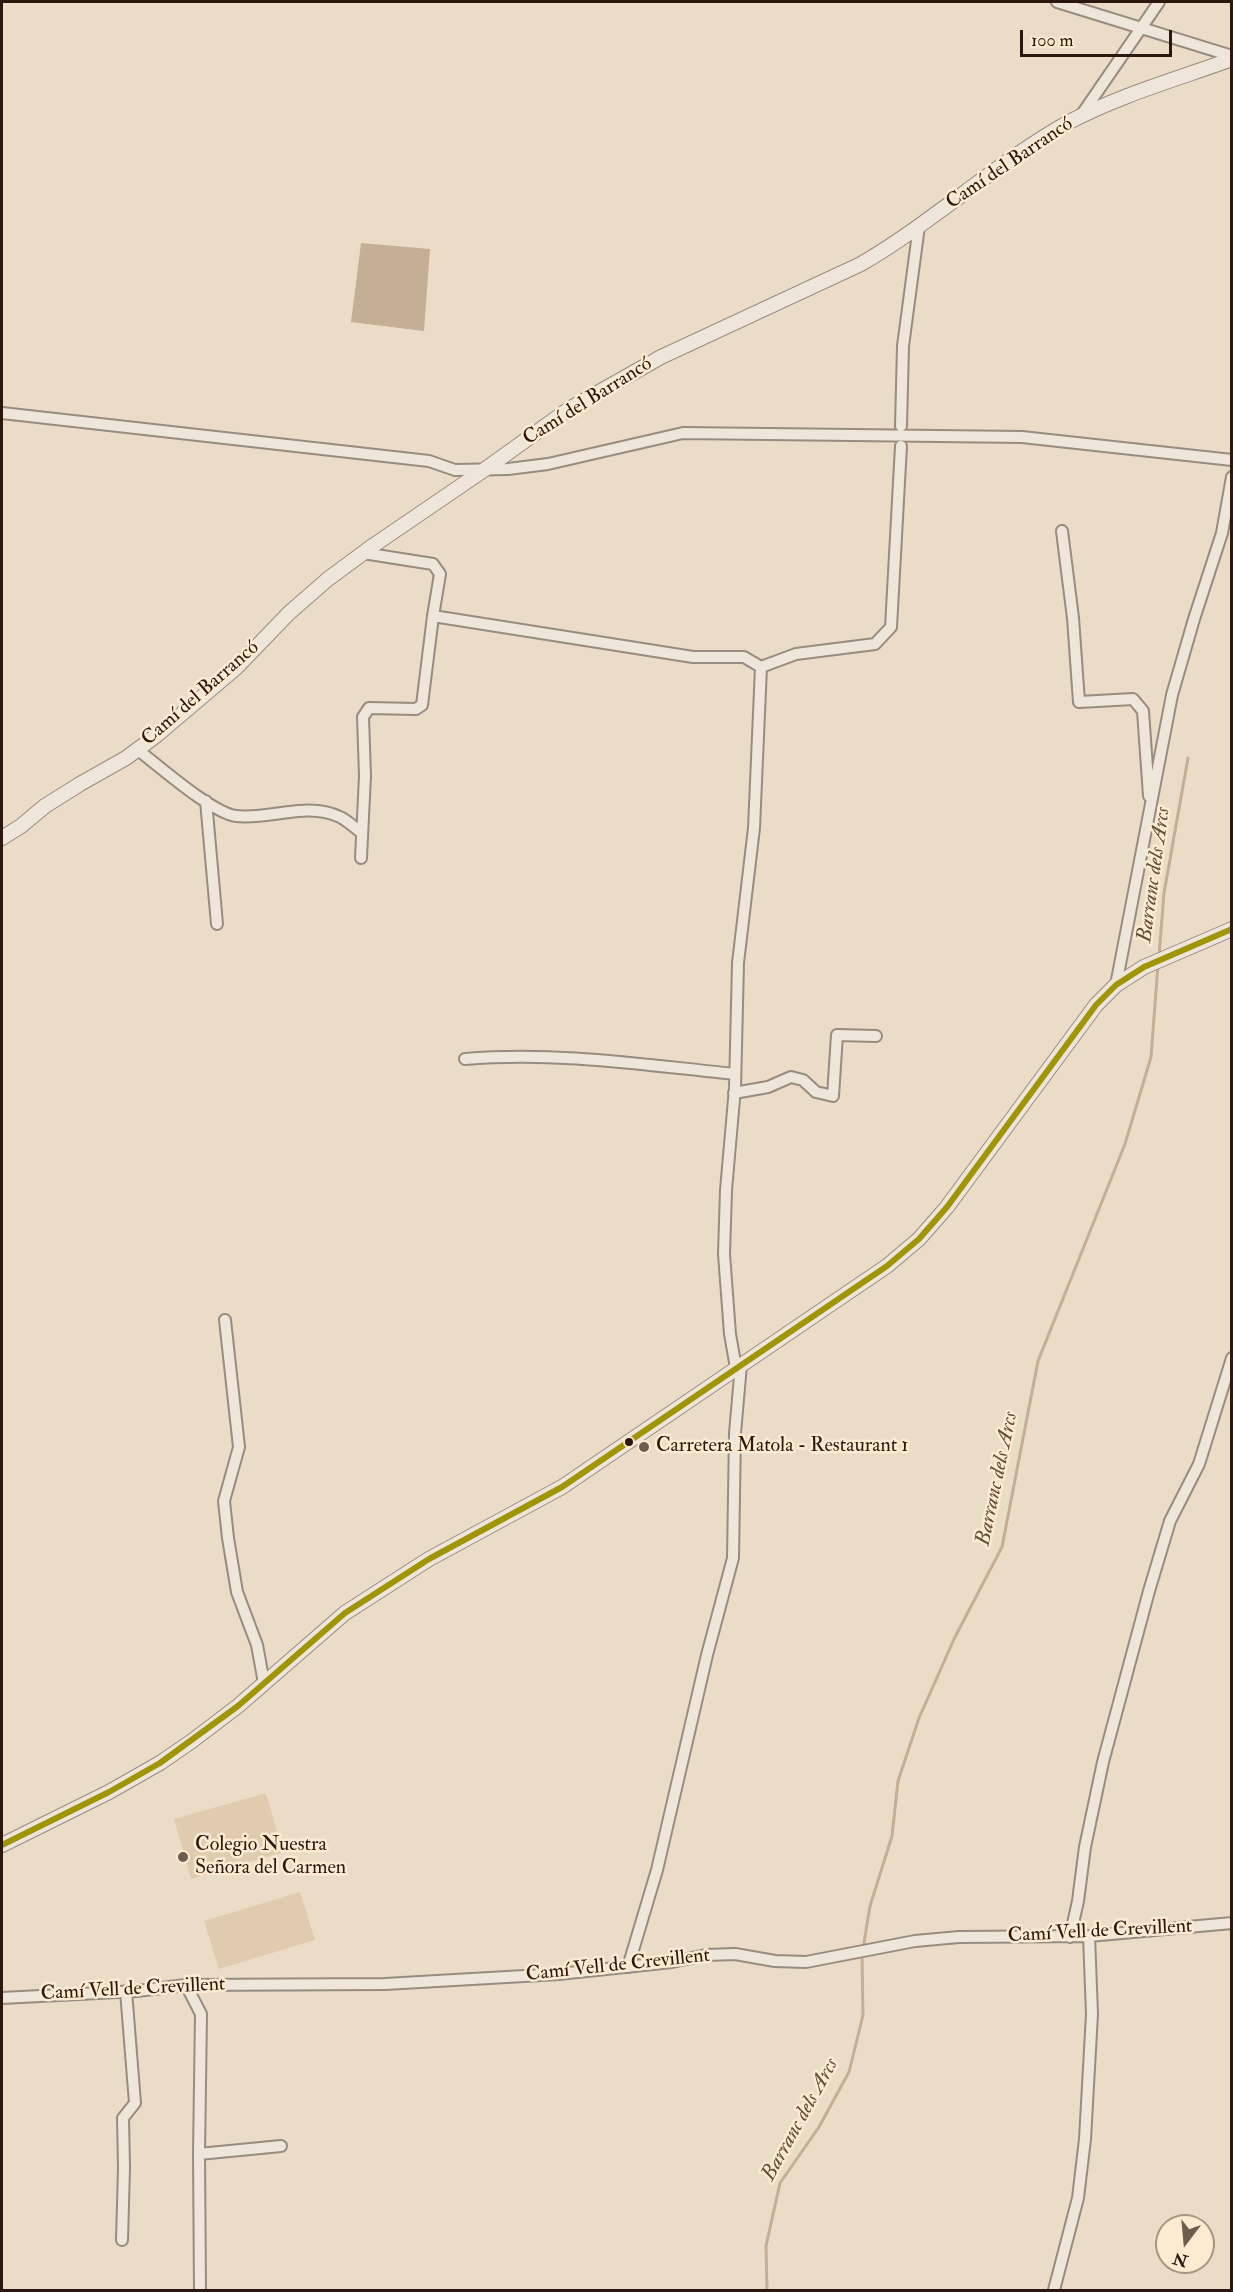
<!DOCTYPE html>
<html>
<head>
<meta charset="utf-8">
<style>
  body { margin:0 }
  #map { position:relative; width:1233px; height:2292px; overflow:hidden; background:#ebdcc7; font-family:"IM FELL Double Pica",serif }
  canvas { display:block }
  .frame { position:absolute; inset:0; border:3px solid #2b170e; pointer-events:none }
  .north { position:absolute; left:1155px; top:2214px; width:60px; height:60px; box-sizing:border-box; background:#fcead1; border:2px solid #a89683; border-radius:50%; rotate:196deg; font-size:16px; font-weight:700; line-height:24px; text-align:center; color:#2b170e }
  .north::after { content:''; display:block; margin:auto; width:21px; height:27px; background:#6e5c4f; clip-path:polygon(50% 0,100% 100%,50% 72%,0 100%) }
  .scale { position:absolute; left:1020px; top:30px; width:152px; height:27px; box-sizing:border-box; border:3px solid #2b170e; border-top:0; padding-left:8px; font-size:18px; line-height:21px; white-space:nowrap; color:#2b170e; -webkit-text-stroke:4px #fcead1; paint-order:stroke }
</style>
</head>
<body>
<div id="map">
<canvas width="1233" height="2292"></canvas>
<div class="frame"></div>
<div class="north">N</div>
<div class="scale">100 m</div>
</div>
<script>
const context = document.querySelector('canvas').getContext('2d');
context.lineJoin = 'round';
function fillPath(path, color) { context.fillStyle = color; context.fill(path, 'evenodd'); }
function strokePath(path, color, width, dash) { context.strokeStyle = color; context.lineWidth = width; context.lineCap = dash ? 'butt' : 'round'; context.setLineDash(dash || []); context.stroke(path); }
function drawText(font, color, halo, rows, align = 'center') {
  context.font = font + ' "IM FELL Double Pica",serif'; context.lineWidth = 5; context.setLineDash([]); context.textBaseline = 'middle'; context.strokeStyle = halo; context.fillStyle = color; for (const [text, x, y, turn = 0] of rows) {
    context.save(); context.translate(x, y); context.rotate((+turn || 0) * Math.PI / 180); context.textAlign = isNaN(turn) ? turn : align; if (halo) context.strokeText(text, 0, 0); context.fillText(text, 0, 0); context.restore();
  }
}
fillPath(new Path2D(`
  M266 1793 283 1852 191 1879 174 1819Z
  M300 1892 315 1940 219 1969 204 1921Z`), '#e0cbaf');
fillPath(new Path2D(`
  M361 243 430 249 424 331 351 322Z`), '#c4ae94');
strokePath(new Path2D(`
  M1159 956 1164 893 1188 758
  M863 1949 870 1906 892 1836 898 1781 919 1718 955 1637 1002 1547 1038 1361 1125 1144 1151 1057 1158 965
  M767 2290 766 2246 780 2183 819 2127 849 2072 863 2015 862 1955`), '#c4ae94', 3);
const minor = new Path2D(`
  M1057 2 1232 56
  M1080 117 1159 2
  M2 413 429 461 455 470 508 469 548 464 683 433 1022 437 1232 460
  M901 426 903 346 919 226
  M1062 531 1073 618 1079 702 1133 699 1143 711 1149 796
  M363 553 433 564 440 574 433 616
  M761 667 796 654 875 644 891 627 901 446
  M138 750C159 766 212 813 236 816 271 820 306 801 340 817 348 821 355 828 362 833
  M206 801 217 924
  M361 858 365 776 363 717 369 708 416 709 422 705 433 616 693 657H744L761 667
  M1116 985 1172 695 1194 619 1222 533 1232 477
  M465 1059C555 1051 646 1065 735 1074
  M734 1093 768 1087 791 1077 803 1080 816 1092 833 1096 837 1035 876 1036
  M225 1320 239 1447 224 1501 228 1538 237 1592 257 1645 264 1683
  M736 1368 730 1334 724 1254 726 1190 735 1088 738 963 754 828 761 667
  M1070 1937 1078 1901 1085 1847 1103 1762 1149 1591 1170 1521 1199 1464 1232 1358
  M628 1967 657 1870 707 1655 733 1558 735 1433 741 1365
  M186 1985 201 2014 199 2154
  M2 1998 137 1991 186 1985 385 1984 559 1974 672 1962 706 1955 735 1954 775 1961 806 1962 915 1941 959 1937 1089 1936 1232 1923
  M122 2240 124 2168 123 2118 135 2103 126 1991
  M200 2290 199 2154 281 2146
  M1054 2290 1078 2198 1085 2139 1092 2014 1089 1936`);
const tertiary = new Path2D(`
  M2 838 21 826 45 806 80 784 126 758 157 735 236 668 289 613 328 579 374 545 484 470 569 409 661 357 861 264C933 222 996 163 1069 122 1120 95 1177 79 1232 59
  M2 1845 109 1792 160 1763 192 1741 238 1706 345 1613 429 1559 562 1487 887 1266 919 1239 947 1207 1096 1005 1116 985 1144 967 1232 929`);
strokePath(minor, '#978c80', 14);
strokePath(tertiary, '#978c80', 16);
strokePath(minor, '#eee6db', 10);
strokePath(tertiary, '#eee6db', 14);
strokePath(new Path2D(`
  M2 1845 109 1792 160 1763 238 1706 345 1613 429 1559 562 1487 887 1266 919 1239 947 1207 1096 1005 1116 985 1144 967 1232 929`), '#a09407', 6);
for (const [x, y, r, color] of [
  [629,1442,5,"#2b170e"],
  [644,1447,6,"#6e5c4f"],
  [183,1857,6,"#6e5c4f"]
]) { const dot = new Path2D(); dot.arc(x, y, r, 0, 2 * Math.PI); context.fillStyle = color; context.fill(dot); strokePath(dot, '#fcead1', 2); }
drawText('20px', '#2b170e', '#fcead1', [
  ["Camí del Barrancó",1010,164,-34],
  ["Camí del Barrancó",588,402,-32],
  ["Camí del Barrancó",201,694,-41],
  ["Camí Vell de Crevillent",1100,1932,-3],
  ["Camí Vell de Crevillent",618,1966,-6],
  ["Camí Vell de Crevillent",133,1990,-3]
]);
drawText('20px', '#2b170e', '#fcead1', [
  ["Carretera Matola - Restaurant 1",656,1447],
  ["Colegio Nuestra",195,1846],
  ["Señora del Carmen",195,1869]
], 'left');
drawText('italic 21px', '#624c3b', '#fcead1', [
  ["Barranc dels Arcs",1155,875,-82],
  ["Barranc dels Arcs",998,1479,-78],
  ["Barranc dels Arcs",801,2120,-61]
]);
</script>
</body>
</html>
